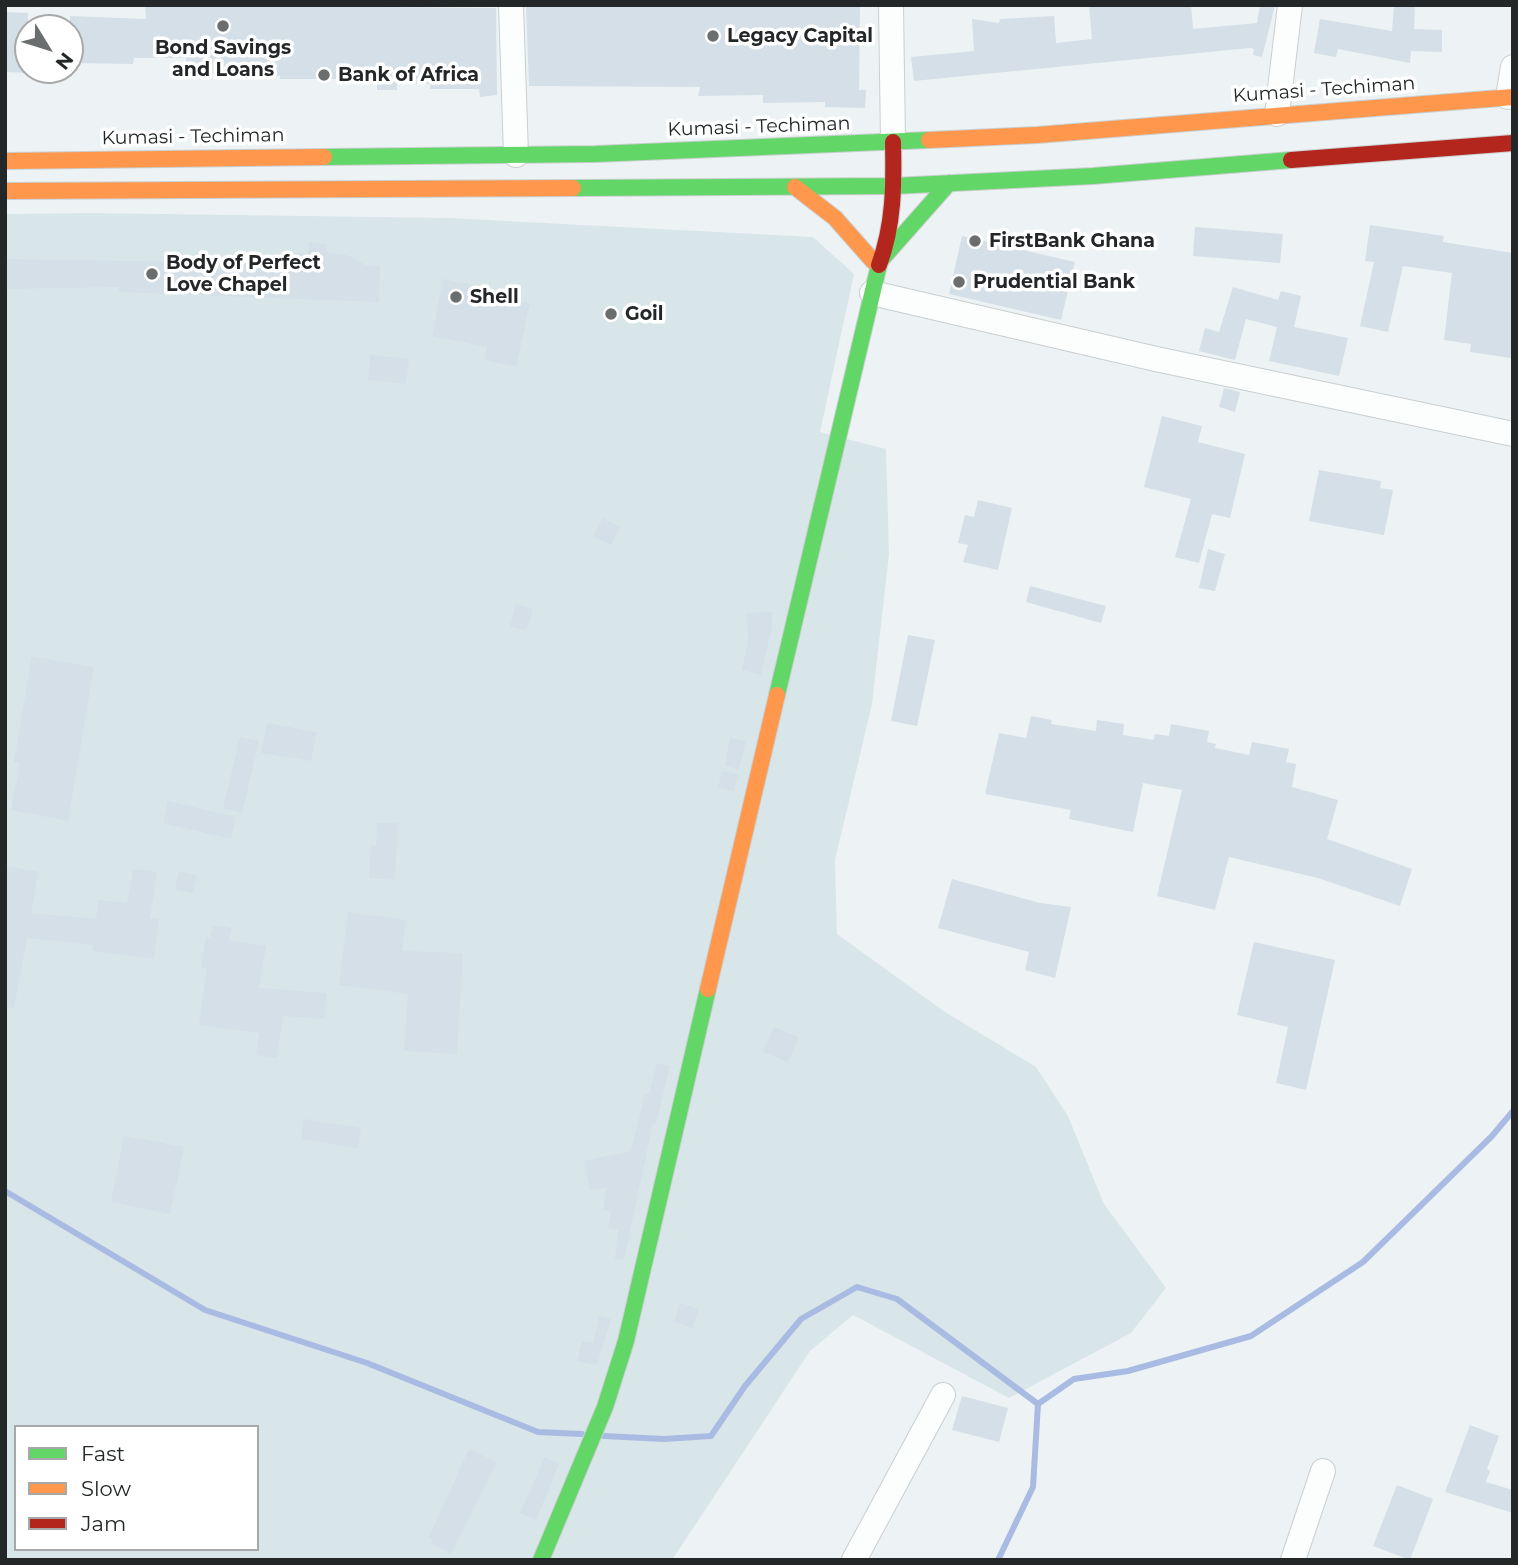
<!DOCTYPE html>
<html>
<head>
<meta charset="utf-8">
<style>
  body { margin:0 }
  #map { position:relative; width:1518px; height:1565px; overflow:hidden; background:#edf3f4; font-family:Montserrat,sans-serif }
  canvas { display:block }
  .frame { position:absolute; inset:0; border:7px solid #232728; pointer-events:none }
  .legend { position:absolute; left:14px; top:1425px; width:245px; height:126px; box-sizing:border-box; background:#fff; border:2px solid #a7a9a9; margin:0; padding:9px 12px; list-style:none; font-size:21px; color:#232728 }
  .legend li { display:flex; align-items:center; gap:14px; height:35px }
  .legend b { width:35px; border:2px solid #a7a9a9 }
  .north { position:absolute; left:14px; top:14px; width:70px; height:70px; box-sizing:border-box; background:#fff; border:2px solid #a7a9a9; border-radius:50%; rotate:128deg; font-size:19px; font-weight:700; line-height:28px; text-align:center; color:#232728 }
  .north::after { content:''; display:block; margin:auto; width:24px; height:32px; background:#6a6e6f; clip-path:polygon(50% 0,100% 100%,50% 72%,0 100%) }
</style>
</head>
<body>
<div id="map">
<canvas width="1518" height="1565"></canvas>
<div class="frame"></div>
<ul class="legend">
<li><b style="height:9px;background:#63d668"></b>Fast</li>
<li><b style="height:9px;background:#ff974d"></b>Slow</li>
<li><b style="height:9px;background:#b3261e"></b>Jam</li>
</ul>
<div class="north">N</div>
</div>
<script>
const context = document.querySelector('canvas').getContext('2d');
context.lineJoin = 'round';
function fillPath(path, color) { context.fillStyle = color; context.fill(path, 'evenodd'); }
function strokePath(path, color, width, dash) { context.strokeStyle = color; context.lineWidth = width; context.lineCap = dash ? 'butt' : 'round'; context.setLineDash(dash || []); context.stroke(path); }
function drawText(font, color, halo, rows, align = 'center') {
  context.font = font + ' Montserrat,sans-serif'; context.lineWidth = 7; context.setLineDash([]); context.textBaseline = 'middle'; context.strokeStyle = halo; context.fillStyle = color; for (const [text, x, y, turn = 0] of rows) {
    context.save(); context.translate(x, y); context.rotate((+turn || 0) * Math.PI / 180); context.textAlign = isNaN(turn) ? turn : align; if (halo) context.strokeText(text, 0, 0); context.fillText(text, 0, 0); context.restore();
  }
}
fillPath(new Path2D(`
  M90 213 449 218 813 237 854 274 820 432 886 449 889 554 872 704 835 860 837 934 945 1012 1036 1067 1068 1116 1104 1204 1166 1288 1131 1333 1009 1398 853 1315 810 1351 672 1560H5V214ZM16 1427H257V1549H16Z`), '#d8e6e9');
strokePath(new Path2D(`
  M5 1191 205 1310 367 1363 538 1432 582 1434
  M604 1436 664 1439 711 1436 745 1386 801 1319 857 1287 897 1299 1038 1404
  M998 1560 1033 1487 1038 1404 1074 1379 1128 1371 1251 1336 1363 1262 1492 1136 1513 1111`), '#a9bbe2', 6);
fillPath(new Path2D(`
  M145 5 496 8 497 95 480 97 479 89H430V84L397 83V90H377V83H358V79H280V76L186 74V58H134L133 64 70 63V16L146 19Z
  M526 5H860L859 90H866L865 108 825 107V102L763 103V95L698 96 700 87 529 86Z
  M1089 5H1191L1193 29 1257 23 1260 5H1275L1262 57 1253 55 1254 49 1250 48 914 81 911 57 974 51 972 19 999 23 1000 19 1054 16 1056 43 1092 39Z
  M1394 5H1415L1414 29 1442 30V52L1411 51 1410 63 1338 49 1336 57 1314 53 1320 19 1392 31Z
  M5 12 28 13V73L5 72Z
  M1370 225 1444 236 1443 242 1513 253 1511 358 1470 352 1471 344 1444 340 1452 273 1403 266 1388 332 1360 326 1374 262 1365 261Z
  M1195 227 1283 234 1280 263 1193 256Z
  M962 236 1075 262 1061 320 949 294Z
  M309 242 327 245V252L350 256 365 265 380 266 379 302 119 292V287L5 289V259L253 263 278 260 292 253 308 254Z
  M443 279 469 284 468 291 530 303 516 367 485 360 487 347 432 336Z
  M1233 287 1278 300 1281 291 1301 296 1294 327 1348 338 1339 376 1269 361 1277 327 1246 319 1235 360 1199 351 1205 328 1219 332Z
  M370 355 409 359 406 384 368 380Z
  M1224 388 1240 392 1235 412 1219 407Z
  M1162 416 1202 426 1198 442 1245 454 1230 518 1212 514 1199 563 1175 557 1191 499 1144 487Z
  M1319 470 1381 481 1380 488 1393 490 1384 535 1309 521Z
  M978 500 1012 508 998 570 963 562 968 545 958 543 965 515 974 517Z
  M603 518 620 527 611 545 593 536Z
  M1208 549 1225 554 1215 591 1199 588Z
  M1030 586 1106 606 1101 623 1026 602Z
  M516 604 533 609 526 631 510 626Z
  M772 612V627L761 675 742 670 748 642 747 613Z
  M908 635 935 640 917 726 891 721Z
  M32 656 94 667 68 821 11 810 20 763 14 762Z
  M1031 716 1052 720 1051 724 1096 731 1097 720 1124 724 1123 735 1154 740 1155 734 1169 736 1171 724 1209 731 1207 742 1216 744 1215 748 1249 755 1252 742 1289 749 1286 762 1296 764 1292 787 1338 800 1327 839 1412 869 1400 906 1318 878 1229 857 1215 910 1157 896 1182 790 1143 783 1133 832 1069 819 1071 810 985 794 999 733 1026 738Z
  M267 723 317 732 311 761 261 753Z
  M240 737 259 741 242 813 223 808Z
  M730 738 746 741 739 769 725 766Z
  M722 771 738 774 734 792 718 788Z
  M168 801 236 817 231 839 163 823Z
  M377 823H398L395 880 369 878 371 845H376Z
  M5 866 38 872 31 913 96 919 98 900 127 903 133 869 157 872 150 918 159 919 154 959 93 951V945L27 938 14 1008 5 1007Z
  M179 871 197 875 193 893 175 889Z
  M952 879 1040 903 1071 907 1055 978 1025 970 1029 952 938 928Z
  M348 912 406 920 402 951 463 953 457 1054 404 1051 408 994 339 985Z
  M213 925 232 928 229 940 266 946 259 988 327 993 324 1019 283 1016 277 1058 256 1055 259 1033 199 1025 207 969 201 968 206 937 210 938Z
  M1254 942 1335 960 1306 1090 1276 1083 1288 1027 1237 1015Z
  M774 1027 799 1037 788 1062 763 1052Z
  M657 1063 670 1066 656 1124 653 1123 624 1260 615 1259 618 1230 608 1228 611 1212 603 1210 607 1187 590 1190 584 1161 631 1151 645 1093 649 1094Z
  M304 1119 361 1128 358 1148 301 1139Z
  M124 1136 184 1147 170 1214 111 1202Z
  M680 1303 699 1309 693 1328 674 1322Z
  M599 1316 611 1319 597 1365 577 1361 582 1341 593 1343Z
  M962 1396 1008 1408 999 1442 952 1430Z
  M1470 1425 1499 1436 1487 1469 1490 1471 1486 1482 1513 1490V1513L1445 1492Z
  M469 1449 497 1462 451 1554 431 1543 433 1539 429 1537Z
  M545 1457 559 1464 536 1520 520 1513Z
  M1397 1485 1433 1499 1410 1560 1373 1546Z`), '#d4dfe7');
const street = new Path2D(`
  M511 5 516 155
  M891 5 893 142
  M1508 97 1513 67
  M1277 114 1290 5
  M872 293 1156 359 1513 434
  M854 1560 943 1395
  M1293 1560 1323 1471`);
const fast = new Path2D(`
  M324 157 596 154 929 140
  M573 188 894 186 1093 176 1291 160
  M880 261 949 183
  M777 695 879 265
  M541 1560 605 1407 626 1341 708 989`);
const slow = new Path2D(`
  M929 140 1037 135 1513 97
  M5 161 324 157
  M795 187 835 218 873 261
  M5 191 573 188
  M708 989 777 695`);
const jam = new Path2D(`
  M1291 160 1513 143
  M879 265C894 225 894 184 893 142`);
strokePath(street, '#cacfd0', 26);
strokePath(fast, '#cacfd0', 18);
strokePath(slow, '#cacfd0', 18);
strokePath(jam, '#cacfd0', 18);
strokePath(street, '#fcfdfd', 24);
strokePath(fast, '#63d668', 16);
strokePath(slow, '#ff974d', 16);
strokePath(jam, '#b3261e', 16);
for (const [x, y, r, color] of [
  [223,26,7,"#6a6e6f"],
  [713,36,7,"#6a6e6f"],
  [324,75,7,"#6a6e6f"],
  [975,241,7,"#6a6e6f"],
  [152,274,7,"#6a6e6f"],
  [959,282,7,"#6a6e6f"],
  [456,297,7,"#6a6e6f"],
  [611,314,7,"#6a6e6f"]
]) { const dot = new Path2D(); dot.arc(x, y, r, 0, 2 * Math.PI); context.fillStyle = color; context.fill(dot); strokePath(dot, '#fff', 2.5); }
drawText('bold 19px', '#232728', '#fff', [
  ["Legacy Capital",727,36],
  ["Bond Savings",223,48,"center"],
  ["and Loans",223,70,"center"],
  ["Bank of Africa",338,75],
  ["FirstBank Ghana",989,241],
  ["Body of Perfect",166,263],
  ["Love Chapel",166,285],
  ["Prudential Bank",973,282],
  ["Shell",470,297],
  ["Goil",625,314]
], 'left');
drawText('19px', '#232728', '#fff', [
  ["Kumasi - Techiman",1324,90,-4],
  ["Kumasi - Techiman",759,127,-2],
  ["Kumasi - Techiman",193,137,-1]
]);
</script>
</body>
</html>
